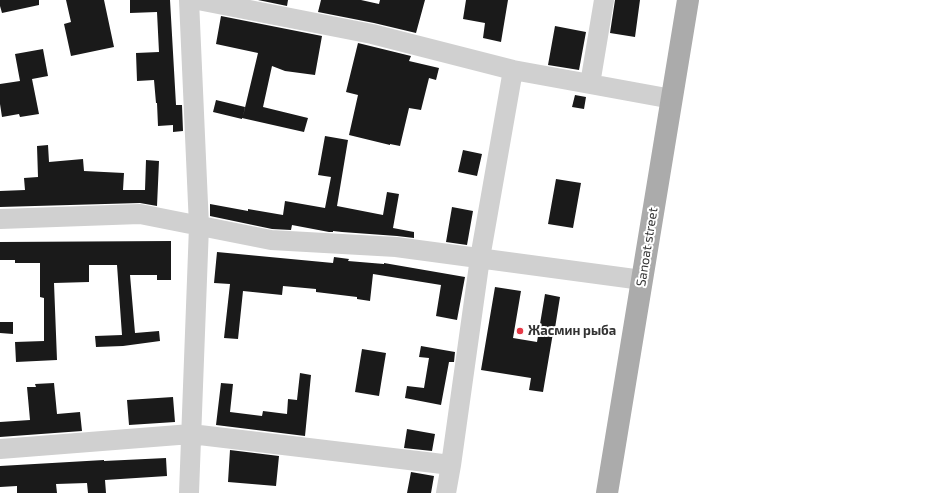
<!DOCTYPE html>
<html>
<head>
<meta charset="utf-8">
<style>
  body { margin:0 }
  canvas { display:block; background:#fff }
</style>
</head>
<body>
<canvas width="925" height="493"></canvas>
<script>
const context = document.querySelector('canvas').getContext('2d');
context.lineJoin = 'round';
function fillPath(path, color) { context.fillStyle = color; context.fill(path, 'evenodd'); }
function strokePath(path, color, width, dash) { context.strokeStyle = color; context.lineWidth = width; context.lineCap = dash ? 'butt' : 'round'; context.setLineDash(dash || []); context.stroke(path); }
function drawText(font, color, halo, rows, align = 'center') {
  context.font = font + ' "Exo 2",sans-serif'; context.lineWidth = 4; context.setLineDash([]); context.textBaseline = 'middle'; context.strokeStyle = halo; context.fillStyle = color; for (const [text, x, y, turn = 0] of rows) {
    context.save(); context.translate(x, y); context.rotate((+turn || 0) * Math.PI / 180); context.textAlign = isNaN(turn) ? turn : align; if (halo) context.strokeText(text, 0, 0); context.fillText(text, 0, 0); context.restore();
  }
}
fillPath(new Path2D(`
  M0 0H39V5L2 13 0 6Z
  M66 0H104L114 47 71 56 64 24 71 22Z
  M130 0H170L176 105H182L183 131 173 132V125L158 126 157 103H156L154 80 137 81 136 53 159 52 157 12 130 13Z
  M258 0H288L287 6Z
  M321 0H361L379 4 380 0H425L416 33 374 23 318 12Z
  M466 0H508L501 42 483 38 485 23 463 19Z
  M615 0H640L635 37 610 33Z
  M221 16 322 36 315 75 285 71 272 66 263 107 308 118 304 132 242 118V119L213 112 216 100 245 107 243 116 258 53 216 44Z
  M555 26 586 32 579 70 548 65Z
  M358 43 411 56 409 61 439 68 436 80 429 78 421 110 409 108 400 146 390 144V145L349 135 358 95 346 92Z
  M43 49 48 76 32 79 39 114 20 117 19 114 2 117 0 104V84L20 81 15 54Z
  M575 95 586 97 584 109 572 107Z
  M325 136 348 140 337 206 383 215 387 192 399 194 393 228 414 232V238L397 236 342 232 333 231V232H329L292 225 291 230 272 229 210 216V204L248 211V209L283 215 285 201 325 208 331 177 318 175Z
  M48 145 49 162 83 159 84 171 124 173 123 190H145L146 160 159 161 157 206 140 203 0 207V191L25 190 24 178 38 177 37 146Z
  M463 150 482 154 477 176 458 172Z
  M556 179 581 183 573 228 548 224Z
  M452 207 473 211 467 245 446 242Z
  M171 241V280H157V275H130L135 333 159 331 160 341 123 346 96 347 95 336 122 335 117 265H89V282L54 283 57 360 16 362 15 342 44 341V298L40 297V263H15V260H0V242Z
  M217 252 333 263 334 257 349 259 348 261 384 264V263L465 277 457 320 436 316 441 285 373 274 370 301 357 299V297L316 292V289L283 286 282 295 243 291 238 339 224 338 230 284 214 283Z
  M495 287 521 291 513 338 537 342 545 294 560 297 555 328 554 327 543 392 529 390 531 378 481 370Z
  M0 322H13V334L0 333Z
  M421 346 455 352 454 362H449L441 405 405 398 407 386 424 388 429 358 419 357Z
  M362 349 386 353 379 396 355 392Z
  M300 373 311 375 305 436 216 425 221 383 233 384 230 412 262 416 263 411 287 414 288 399 297 400Z
  M54 383 57 414 80 412 82 431 0 437V422L30 420 27 387H36L35 384Z
  M173 397 175 422 129 425 127 400Z
  M407 429 435 434 432 451 404 448Z
  M230 450 279 456 276 486 228 482Z
  M166 458 167 476 105 480 106 493H88L87 483 56 484 57 493H17V486L0 487V466L104 460V461Z
  M411 472 434 476 431 493H407Z`), '#1a1a1a');
strokePath(new Path2D(`
  M198 0 372 34 513 70 590 84 604 0
  M590 84 672 99
  M0 219 140 214 271 240 396 247 642 280
  M0 449 191 434 451 465
  M189 493 199 226 189 0
  M446 493 451 465 480 258 513 70`), '#d0d0d0', 20);
strokePath(new Path2D(`
  M607 493 688 0`), '#ababab', 22);
for (const [x, y, r, color] of [
  [520,331,4,"#e63946"]
]) { const dot = new Path2D(); dot.arc(x, y, r, 0, 2 * Math.PI); context.fillStyle = color; context.fill(dot); strokePath(dot, '#fff', 1.5); }
drawText('13px', '#333', '#fff', [
  ["Sanoat street",647,247,-81]
]);
drawText('bold 13px', '#333', '#fff', [
  ["Жасмин рыба",528,331]
], 'left');
</script>
</body>
</html>
